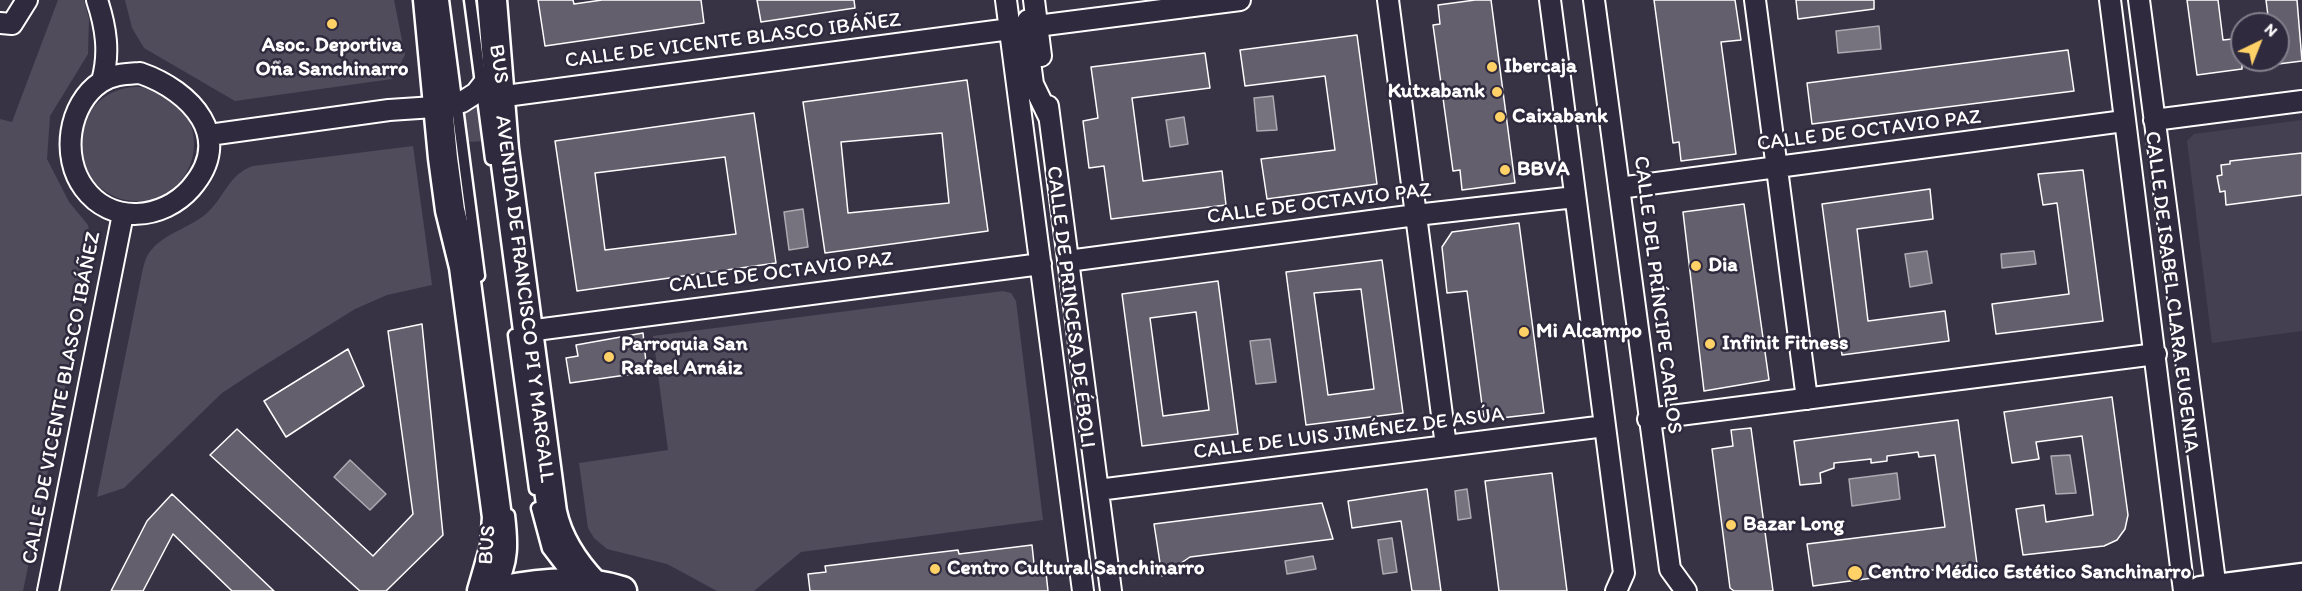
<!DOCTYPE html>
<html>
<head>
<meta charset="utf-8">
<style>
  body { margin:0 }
  #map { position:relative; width:2302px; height:591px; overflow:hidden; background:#373345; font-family:Itim,sans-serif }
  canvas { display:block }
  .north { position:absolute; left:2230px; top:12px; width:60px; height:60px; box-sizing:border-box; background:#2f2a3d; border:2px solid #827f8b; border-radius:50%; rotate:43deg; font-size:16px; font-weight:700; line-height:24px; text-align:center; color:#fff }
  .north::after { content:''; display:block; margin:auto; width:21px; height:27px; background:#ffd166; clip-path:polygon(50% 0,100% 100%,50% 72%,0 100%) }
</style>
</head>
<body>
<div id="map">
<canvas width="2302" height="591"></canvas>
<div class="north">N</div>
</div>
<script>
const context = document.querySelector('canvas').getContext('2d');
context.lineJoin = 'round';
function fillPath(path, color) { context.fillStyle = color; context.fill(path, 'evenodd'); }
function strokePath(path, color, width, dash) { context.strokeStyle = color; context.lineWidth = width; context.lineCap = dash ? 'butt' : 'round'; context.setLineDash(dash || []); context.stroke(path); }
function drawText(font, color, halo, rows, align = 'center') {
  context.font = font + ' Itim,sans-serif'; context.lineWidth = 5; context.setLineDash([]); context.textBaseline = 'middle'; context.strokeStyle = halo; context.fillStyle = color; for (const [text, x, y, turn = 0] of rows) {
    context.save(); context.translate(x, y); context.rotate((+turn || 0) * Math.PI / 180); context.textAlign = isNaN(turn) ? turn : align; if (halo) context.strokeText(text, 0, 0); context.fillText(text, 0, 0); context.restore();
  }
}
fillPath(new Path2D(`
  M2302 120V331L2212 343 2187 141 2194 134Z`), '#444051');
fillPath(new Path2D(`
  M58 0H84L89 19 88 54 50 116 47 159 69 202 88 225 93 252 23 591H0V119L12 122Z
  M125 0H394L405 55 392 79 235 101 144 48 132 28Z
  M80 144a57 57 0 1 1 114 0a57 57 0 1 1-114 0Z
  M479 97 485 141 466 142 463 109Z
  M413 146 432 285 387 295 355 309 257 370 222 393 124 488 97 497 142 273C144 264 146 255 153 248 168 232 192 227 208 212 226 195 228 175 253 166Z
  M1003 291 1011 293 1016 301 1043 520 801 552 754 591H717L667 564 607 549 594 538 588 528 579 463 668 450 653 336Z`), '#514c5c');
const water = new Path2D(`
  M1879 26 1881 49 1838 53 1836 31Z
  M1273 96 1277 130 1257 131 1254 98Z
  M1184 117 1188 144 1170 147 1166 120Z
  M803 209 808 247 789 250 784 212Z
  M1927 251 1932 283 1910 287 1905 254Z
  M2034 251 2036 264 2002 268 2001 254Z
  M1270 339 1276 382 1256 384 1250 341Z
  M2070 455 2076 493 2056 494 2051 456Z
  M350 460 386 494 370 510 334 477Z
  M1897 473 1900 499 1852 506 1849 479Z
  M1467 489 1471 518 1458 520 1455 491Z
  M1392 538 1397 572 1383 574 1378 540Z
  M1313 556 1316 569 1287 574 1285 561Z`);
fillPath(water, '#76737f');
strokePath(water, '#adabb2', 1.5);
const building = new Path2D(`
  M538 0H573L574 4 602 0H701L704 23 545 46Z
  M757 0H854L855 8 761 22Z
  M1475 0H1491L1515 183 1462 190 1460 170 1453 171 1433 25 1440 24 1438 5Z
  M1654 0H1735L1741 40 1721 42 1736 154 1681 161 1679 142 1673 143Z
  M1796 0H1874V9L1798 19Z
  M2187 0H2218L2223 40 2242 38V69L2197 75Z
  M2266 0H2297L2302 61 2278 64V24H2269Z
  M1357 35 1377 184 1267 199 1261 159 1335 150 1325 76 1245 86 1240 50Z
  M2068 50 2074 91 1812 124 1807 83Z
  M1205 53 1210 88 1132 98 1143 181 1222 171 1226 205 1111 219 1104 166 1089 168 1083 121 1098 118 1091 67Z
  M967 80 988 231 825 253 803 102ZM942 133 949 203 848 213 841 142Z
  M754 113 776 263 577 291 555 141ZM725 157 736 234 605 250 595 173Z
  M2302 153V195L2226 205 2225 191 2220 192 2217 176 2222 175 2221 165 2230 164V161Z
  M2083 170 2103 321 1996 334 1992 304 2069 294 2057 203 2043 205 2038 174Z
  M1930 189 1933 219 1857 229 1868 321 1945 311 1949 341 1842 355 1822 204Z
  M1744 204 1769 380 1704 391 1683 212Z
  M1519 223 1544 413 1484 420 1467 291 1447 293 1442 247 1452 232Z
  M1382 260 1403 413 1306 425 1286 272ZM1361 289 1374 389 1328 395 1314 293Z
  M1218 281 1238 434 1142 446 1122 294ZM1196 312 1209 410 1163 416 1150 318Z
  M422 324 443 535 386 591H360L210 455 237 429 373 556 413 514 388 331Z
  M643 333 647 372 570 383 566 358 578 356 576 345Z
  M348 349 364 386 286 437 264 401Z
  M2112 397 2128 515 2125 529 2117 540 2104 546 2023 555 2016 509 2044 505 2046 522 2093 515 2089 485 2082 436 2036 442 2039 459 2012 463 2004 412Z
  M1958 420 1977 564 1813 586 1807 544 1945 527 1935 455 1919 457 1918 452 1887 456V461L1871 463V459L1834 463V468L1820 473 1821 483 1800 485 1794 441Z
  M1751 428 1773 591H1734L1730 588 1712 449 1733 446 1731 430Z
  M1552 473 1567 591H1499L1485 481Z
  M1427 489 1441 591H1412L1401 521 1352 528 1348 501Z
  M172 494 274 591H232L173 534 143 591H111L147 521Z
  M1322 503 1333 539 1190 557 1162 576 1154 524Z
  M1032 545 1034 564 1045 563 1048 591H810L808 574 826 572 825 566 958 550 959 554Z`);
fillPath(building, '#635f6d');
strokePath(building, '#fff', 1.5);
const lane = new Path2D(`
  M443 0 479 276
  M470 0 491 159
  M514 335 535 489
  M537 508 548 549 571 579
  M499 587C514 565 512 540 509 515`);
const street = new Path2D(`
  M97 0C106 27 110 53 102 81
  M1006 0 1083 591
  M1034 0 1041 56
  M1388 0 1446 446
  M1550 0 1624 573 1616 591
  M1594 0 1670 569 1686 591
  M1755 0 1807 399
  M2110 0 2184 591
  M2139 0 2216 589
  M1028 20 1037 26 1240 0
  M0 23 12 24 27 0
  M140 73C192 91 235 138 191 188 163 220 111 225 84 188 61 157 68 104 101 82 113 74 127 74 140 73Z
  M498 97 1010 29 1027 39 1033 84 1049 117
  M1048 106 1111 591
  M2154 120 2302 101
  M209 135 389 110 449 106 462 102 476 93 495 69
  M1619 188 2124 121
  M1068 261 1416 215 1575 197
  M528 331 1041 264
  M1648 419 2156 354
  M1098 490 1605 426
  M48 591 123 214`);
const secondary = new Path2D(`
  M428 0 443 158 450 210 464 267 497 517 495 546 482 591
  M492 0 504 149 552 512C558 540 574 564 594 585
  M501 591C539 583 584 579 622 591
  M2201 591 2302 578`);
strokePath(lane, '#fff', 15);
strokePath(street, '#fff', 24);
strokePath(secondary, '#fff', 33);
strokePath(lane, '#2f2a3d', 10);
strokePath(street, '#2f2a3d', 20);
strokePath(secondary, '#2f2a3d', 28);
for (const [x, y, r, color] of [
  [332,24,6,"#ffd166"],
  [1492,67,6,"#ffd166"],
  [1497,92,6,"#ffd166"],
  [1500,117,6,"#ffd166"],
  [1505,170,6,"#ffd166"],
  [1696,266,6,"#ffd166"],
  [1524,332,6,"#ffd166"],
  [1710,344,6,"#ffd166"],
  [609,357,6,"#ffd166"],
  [1731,525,6,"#ffd166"],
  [935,569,6,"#ffd166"],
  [1855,573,8,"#ffd166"]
]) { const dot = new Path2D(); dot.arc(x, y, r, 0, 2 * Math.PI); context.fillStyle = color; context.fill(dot); strokePath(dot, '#2f2a3d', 2); }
drawText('21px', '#fff', '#2f2a3d', [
  ["CALLE DE VICENTE BLASCO IBÁÑEZ",733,41,-7],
  ["BUS",498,64,82],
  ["CALLE DE OCTAVIO PAZ",1869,131,-7],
  ["CALLE DE OCTAVIO PAZ",1319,204,-7],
  ["CALLE DE OCTAVIO PAZ",781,273,-7],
  ["CALLE DE ISABEL CLARA EUGENIA",2171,292,83],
  ["CALLE DEL PRÍNCIPE CARLOS",1657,295,83],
  ["AVENIDA DE FRANCISCO PI Y MARGALL",524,299,83],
  ["CALLE DE PRINCESA DE ÉBOLI",1070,307,83],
  ["CALLE DE VICENTE BLASCO IBÁÑEZ",62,398,-79],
  ["CALLE DE LUIS JIMÉNEZ DE ASÚA",1349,434,-7],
  ["BUS",488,545,-86]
]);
drawText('bold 21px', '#fff', '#2f2a3d', [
  ["Asoc. Deportiva",332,46,"center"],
  ["Oña Sanchinarro",332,70,"center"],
  ["Ibercaja",1504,67],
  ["Kutxabank",1485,92,"right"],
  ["Caixabank",1512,117],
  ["BBVA",1517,170],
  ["Dia",1708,266],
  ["Mi Alcampo",1536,332],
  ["Infinit Fitness",1722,344],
  ["Parroquia San",621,345],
  ["Rafael Arnáiz",621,369],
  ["Bazar Long",1743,525],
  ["Centro Cultural Sanchinarro",947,569],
  ["Centro Médico Estético Sanchinarro",1868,573]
], 'left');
</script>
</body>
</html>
